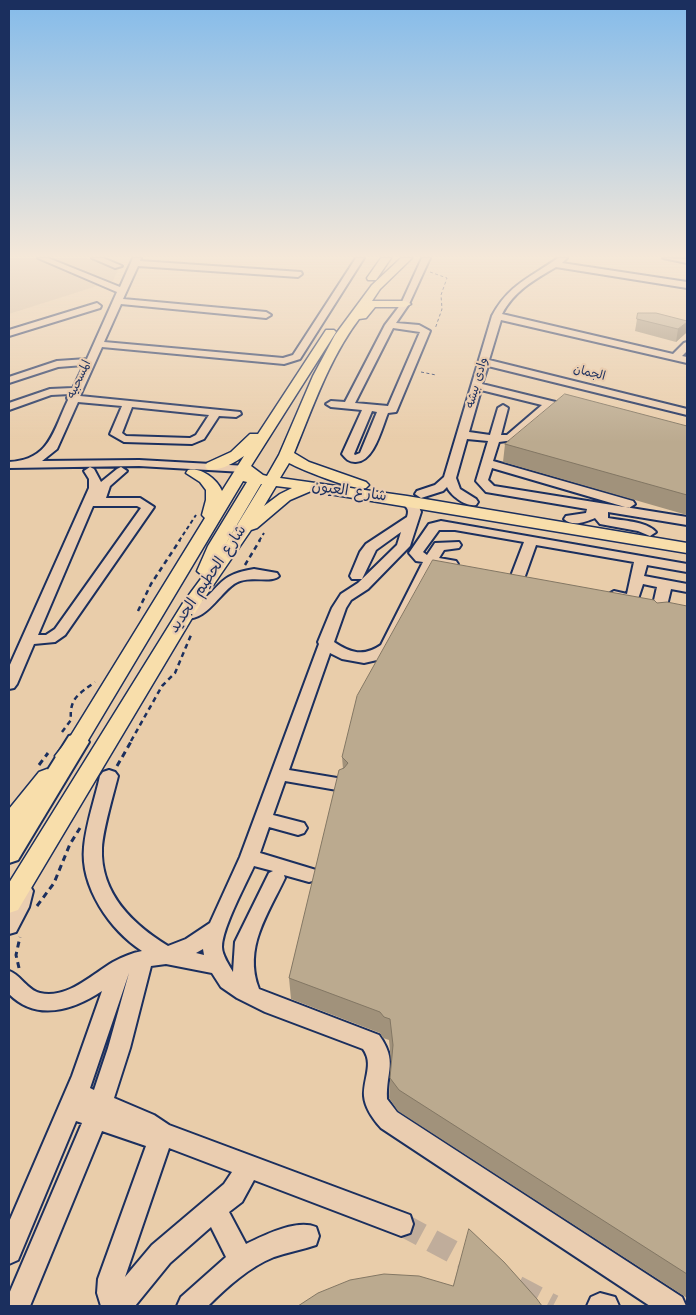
<!DOCTYPE html>
<html>
<head>
<meta charset="utf-8">
<style>
  body { margin:0 }
  #map { position:relative; width:696px; height:1315px; overflow:hidden; background:#e9cdaa; font-family:Kalam,sans-serif }
  canvas { display:block }
  .frame { position:absolute; inset:0; border:10px solid #1b2f5e; pointer-events:none }
</style>
</head>
<body>
<div id="map">
<canvas width="696" height="1315"></canvas>
<div class="frame"></div>
</div>
<script>
const context = document.querySelector('canvas').getContext('2d');
context.lineJoin = 'round';
function fillPath(path, color) { context.fillStyle = color; context.fill(path, 'evenodd'); }
function strokePath(path, color, width, dash) { context.strokeStyle = color; context.lineWidth = width; context.lineCap = dash ? 'butt' : 'round'; context.setLineDash(dash || []); context.stroke(path); }
function drawText(font, color, halo, rows, align = 'center') {
  context.font = font + ' Kalam,"Playpen Sans Arabic",sans-serif'; context.lineWidth = 4.5; context.setLineDash([]); context.textBaseline = 'middle'; context.strokeStyle = halo; context.fillStyle = color; for (const [text, x, y, turn = 0] of rows) {
    context.save(); context.translate(x, y); context.rotate((+turn || 0) * Math.PI / 180); context.textAlign = isNaN(turn) ? turn : align; if (halo) context.strokeText(text, 0, 0); context.fillText(text, 0, 0); context.restore();
  }
}
fillPath(new Path2D(`
  M9 258H87L118 270 113 281 9 314Z`), '#d7bfa1');
strokePath(new Path2D(`
  M401 1224 479 1266
  M517 1287 553 1306`), '#c0ad9b', 23, [23, 12]);
const minor = new Path2D(`
  M38 258H48L120 287 133 258H141L140 261 301 272 302 274 298 277 138 266 123 299 266 312 271 315 266 318 121 304 104 342 283 358 293 355 356 258H364L300 359 284 364 102 347 80 396 240 412 241 414 236 417 219 416 204 439 192 444 124 442 110 434 122 406 78 402 57 449 42 461 139 460 247 466 249 468 243 472 139 466 9 468V462C50 460 53 431 68 400L67 398 70 394 51 395 9 410V403L50 389 73 388 84 365 58 367 9 383V377L57 361 87 359 117 292ZM132 407 209 415 196 435 190 438 126 436 122 433Z
  M92 258H103L122 266 115 268Z
  M422 258H430L409 304 396 323 419 325 430 331 397 410 396 412 388 413C382 427 374 463 355 462 349 462 346 459 342 454L362 410 331 407 326 404 331 401 345 402 385 325 401 304ZM393 328 420 332 388 406 355 403ZM372 411 377 412 360 453 355 455 354 454Z
  M558 258H567L562 263 687 282V288L556 267C534 280 514 291 502 314L673 354 684 343 687 342V351L682 356 687 357V363L501 320 489 360 687 409V415L488 366 482 384 576 407 577 409 572 412 552 407 514 440 499 442 493 461 633 501 635 504 629 508 625 507 492 468 488 480 494 486 687 517V525L608 512V518C623 521 646 521 656 532L650 536 638 531 600 524 595 518C586 522 572 527 564 519L566 516 586 513 587 509 486 492 476 481 488 441 467 439 456 478 460 489 476 499 478 502 476 505C466 507 451 496 447 487L443 491 421 498 415 494 417 491 435 485 444 477 492 316C508 285 531 277 558 258ZM481 390 542 405 507 435H501L508 408 503 405 498 408 490 435 469 432Z
  M663 258 687 259V263Z
  M97 303 101 306 100 308 9 336V330Z
  M90 467 94 469 101 482 117 469 121 467 127 471 110 486 106 498H140L154 507 65 635 55 642 34 644 17 684 14 688 9 689V667L89 488V479L84 471ZM93 506H137L141 508 55 629 46 635H38Z
  M407 497 417 502 421 512 410 546 368 589 351 600 346 608 334 642C350 653 364 657 381 645L423 562 416 561 409 553 429 524 441 521 687 564V572L647 565 644 576 687 584V592L671 589 664 618 662 621H652L650 618 657 587 643 584 638 599 628 602 609 598 607 595 614 591 627 594 634 562 536 545 525 576 518 580 511 576 524 542 455 530H439L423 552 427 555 435 543 459 542 461 545 459 548 444 550 439 558 456 561 458 564 451 568 435 565 392 651 377 660 364 663 342 659 330 653 289 770 337 778 343 780 346 784 343 788 337 790 285 781 273 815 304 823 307 828 304 833 298 835 269 827 260 853 316 870 318 875 316 880 309 882 284 875 285 878C268 914 243 948 259 989L379 1035C398 1062 386 1070 387 1099L397 1112 682 1297 686 1306H650L381 1128C373 1119 365 1108 364 1096 363 1079 374 1064 363 1049L265 1012 237 998 221 987 212 973 166 964 151 966 130 1048 114 1098 154 1115 169 1125 410 1215 413 1224 410 1233 401 1236 254 1180 242 1202 229 1212 246 1244C265 1235 296 1219 316 1227L319 1236 316 1245C302 1250 288 1252 274 1257 249 1267 227 1287 208 1306H177L181 1297 226 1257 211 1227 170 1263 135 1306H101L97 1293 98 1279 146 1146 102 1131 30 1306H9V1294L82 1123 76 1121 18 1260 9 1264V1222L72 1076 102 991C73 1010 37 1022 9 994V971C21 975 27 990 40 993 68 999 91 975 113 962 122 957 132 953 142 951 110 930 80 887 84 847 86 824 95 799 100 776L103 772 109 770 115 772 118 776C113 796 103 829 102 848 100 893 132 924 168 946L186 939 210 923 240 857 319 644 318 642 332 608 341 594 358 583 397 545 401 532 376 550 362 579H352L350 576 360 552 366 544 407 517C410 508 406 508 401 501ZM254 866 273 871 269 873 235 942 233 972C229 965 222 955 222 947 222 928 246 884 254 866ZM203 949 204 955 196 953ZM129 973 108 1048 94 1090 90 1088ZM169 1148 232 1172 224 1184 152 1245 125 1277Z
  M254 569 277 573 279 576C272 584 249 574 234 584 217 596 205 624 180 618L178 615C182 609 192 609 198 604 223 586 217 575 254 569Z
  M23 883 30 886 33 891 29 907 16 932 9 934V908L16 886Z
  M600 1293 615 1297 619 1306H587L591 1297Z`);
const major = new Path2D(`
  M381 258H391L376 280H368L367 278Z
  M401 258H412L380 289 372 301H405L411 304 405 307H375L366 318 359 319C329 359 313 407 294 453L309 462 366 482 369 485 366 488C354 491 302 470 289 463L280 478 407 496 687 543V553L311 491 290 500 257 528 251 530 201 603 18 910 9 913V883L183 603 203 576 197 571 208 546 247 482 243 481 84 747C76 757 71 765 58 761L55 756 70 737 205 518 202 515 206 500V490L200 482 186 473 188 470C201 467 217 479 222 491L244 456C234 463 219 472 207 469L205 466 207 463 231 452 250 434H258L326 330H334L336 332 251 466 263 475 267 476 279 455 313 376 335 335 372 285ZM261 484H262L225 545ZM276 486 292 488 280 494 264 506Z
  M47 769 55 772 58 777 55 782 17 830 9 832V809L39 772Z`);
const highway = new Path2D(`
  M77 734 85 736 89 742 18 860 9 863V832L69 736Z`);
strokePath(minor, '#1b2f5e', 4);
strokePath(major, '#1b2f5e', 3);
strokePath(highway, '#1b2f5e', 4);
strokePath(new Path2D(`
  M430 272 447 278 441 295 442 309 435 329
  M421 372 436 375`), '#1b2f5e', 1, [3, 2.5]);
strokePath(new Path2D(`
  M179 541 196 515
  M259 541 264 533`), '#1b2f5e', 2, [4, 3]);
strokePath(new Path2D(`
  M245 565 260 540
  M138 611 151 584 180 540
  M62 732 71 720C69 698 79 694 95 682
  M131 741 162 686 175 673 191 635`), '#1b2f5e', 2.5, [5, 4]);
strokePath(new Path2D(`
  M39 765 48 753
  M117 766 132 740
  M37 906 54 883 70 844 80 828
  M19 968 16 955 20 937`), '#1b2f5e', 3, [6, 4.5]);
fillPath(minor, '#eacdb0');
fillPath(major, '#f8deab');
fillPath(highway, '#f8deab');
fillPath(new Path2D(`
  M656 313 686 333 676 342 635 331 637 319Z
  M687 426V515L503 462 505 444Z
  M657 603 687 606V1298L398 1111 389 1098 391 1062 389 1040 383 1038 380 1033 291 999 289 978 343 769 342 757Z`), '#a1927b');
fillPath(new Path2D(`
  M687 322 686 333 676 342 678 329Z`), '#837764');
const building = new Path2D(`
  M638 313H656L687 321V322L678 329 637 319Z
  M565 394 687 426V495L505 444Z
  M433 560 654 600 657 603 667 602 687 606V1274L399 1090 390 1078 393 1045 390 1019 384 1017 380 1012 289 978 339 770 344 768 348 763 342 757 357 696Z
  M469 1229 504 1262 537 1299 542 1306H298L318 1293 350 1280 384 1274 419 1276 453 1286Z`);
fillPath(building, '#bbaa8f');
strokePath(building, '#837764', 1);
const sky = context.createLinearGradient(0, 0, 0, 442);
sky.addColorStop(0, '#84bbea');
sky.addColorStop(0.58, '#f5e8d9');
sky.addColorStop(1, '#f5e8d900');
context.fillStyle = sky;
context.fillRect(0, 0, 696, 442);
drawText('12px', '#1b2f5e', '#eacdb0', [
  ["الجمان",589,374,14],
  ["المسحبيه",80,380,-65],
  ["وادى بيشه",478,383,-74]
]);
drawText('15px', '#1b2f5e', '#eacdb0', [
  ["شارع العيون",349,493,8],
  ["شارع الحطيم الجديد",209,580,-56]
]);
</script>
</body>
</html>
